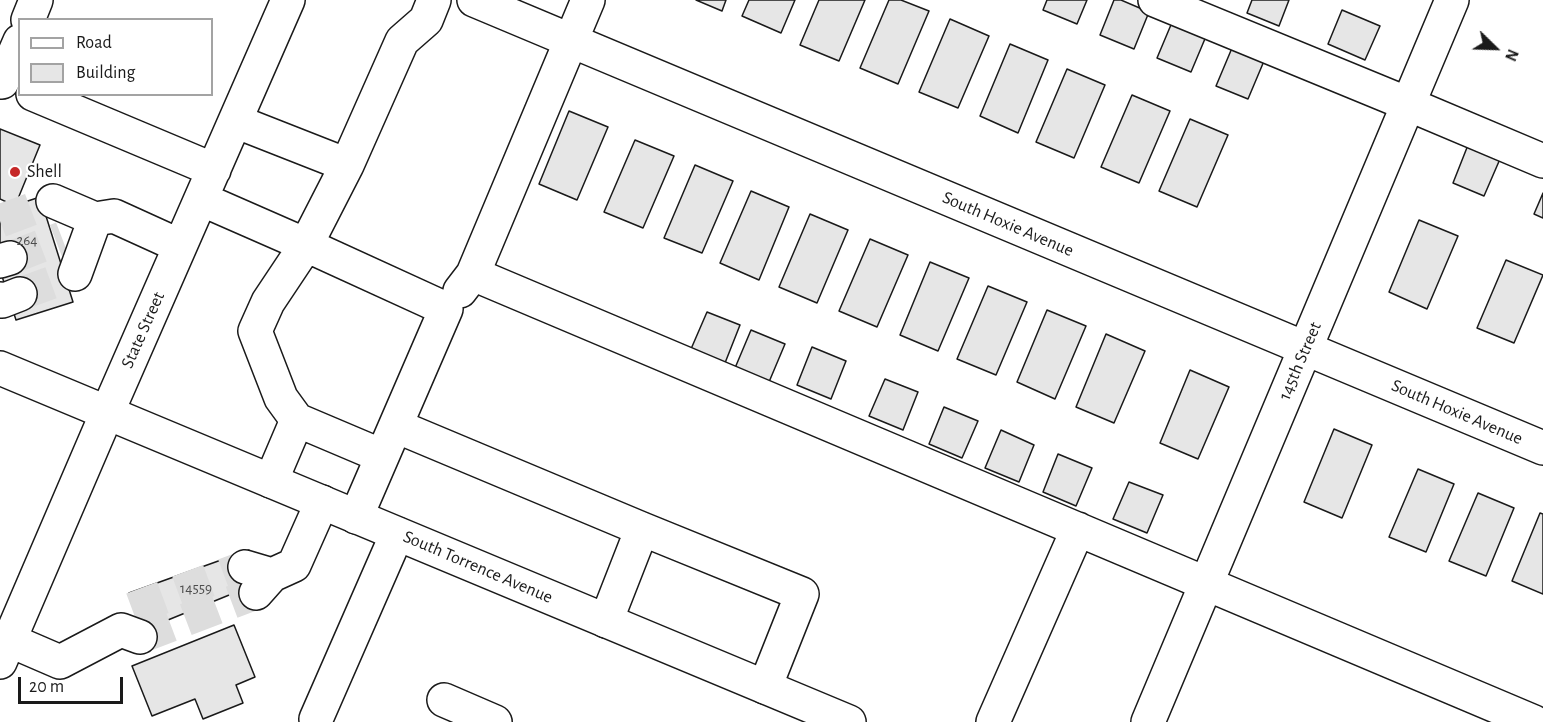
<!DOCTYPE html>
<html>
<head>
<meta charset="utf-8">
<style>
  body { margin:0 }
  #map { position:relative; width:1543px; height:722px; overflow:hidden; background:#fff; font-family:"Alegreya Sans",sans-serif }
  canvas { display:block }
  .legend { position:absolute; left:18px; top:18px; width:195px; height:78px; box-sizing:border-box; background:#fff; border:2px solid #a3a3a3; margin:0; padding:8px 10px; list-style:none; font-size:18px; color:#1a1a1a }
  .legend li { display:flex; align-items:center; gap:12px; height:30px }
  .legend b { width:30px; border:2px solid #a3a3a3 }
  .north { position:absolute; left:1465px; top:18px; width:60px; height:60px; -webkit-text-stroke:4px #fff; paint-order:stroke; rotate:113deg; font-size:16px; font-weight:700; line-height:24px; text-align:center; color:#1a1a1a }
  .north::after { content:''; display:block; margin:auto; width:21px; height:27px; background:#1a1a1a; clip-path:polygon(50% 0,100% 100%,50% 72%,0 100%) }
  .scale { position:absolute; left:18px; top:677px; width:105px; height:27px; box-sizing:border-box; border:3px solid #1a1a1a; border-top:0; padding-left:8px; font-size:18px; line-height:21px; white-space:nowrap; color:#1a1a1a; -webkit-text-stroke:4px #fff; paint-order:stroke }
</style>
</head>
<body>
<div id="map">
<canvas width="1543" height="722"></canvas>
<ul class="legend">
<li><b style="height:8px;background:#fff"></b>Road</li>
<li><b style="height:16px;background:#e6e6e6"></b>Building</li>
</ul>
<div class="north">N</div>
<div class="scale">20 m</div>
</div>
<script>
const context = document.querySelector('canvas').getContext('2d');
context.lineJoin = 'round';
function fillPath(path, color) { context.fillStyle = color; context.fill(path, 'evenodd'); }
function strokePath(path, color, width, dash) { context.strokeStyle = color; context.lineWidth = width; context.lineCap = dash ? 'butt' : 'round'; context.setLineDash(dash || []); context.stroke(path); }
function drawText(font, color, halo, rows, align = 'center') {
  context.font = font + ' "Alegreya Sans",sans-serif'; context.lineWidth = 4.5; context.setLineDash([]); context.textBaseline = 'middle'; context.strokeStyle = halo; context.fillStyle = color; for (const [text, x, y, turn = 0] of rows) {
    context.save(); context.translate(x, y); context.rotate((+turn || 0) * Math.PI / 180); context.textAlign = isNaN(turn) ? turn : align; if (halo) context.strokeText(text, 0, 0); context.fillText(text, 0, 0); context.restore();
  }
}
const building = new Path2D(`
  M696 0H726L722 11Z
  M749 0H795L781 33 742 16Z
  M819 0H865L839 61 800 45Z
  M889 0H901L929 11 898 84 860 68Z
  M1047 0H1087L1077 24 1043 10Z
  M1114 0H1121L1149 12 1134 49 1100 35Z
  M1252 0H1289L1279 26 1247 13Z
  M1342 10 1380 26 1365 60 1328 44Z
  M950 19 989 36 958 108 919 92Z
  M1173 20 1207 34 1191 72 1157 58Z
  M1010 44 1048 60 1018 133 980 116Z
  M1232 48 1264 61 1248 99 1216 86Z
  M1067 69 1105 85 1074 158 1036 142Z
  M1132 95 1170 111 1139 183 1101 167Z
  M569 111 608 127 577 200 539 184Z
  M1190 119 1228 135 1197 207 1159 191Z
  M0 129 40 145 15 206 0 199Z
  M635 140 674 156 643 228 604 212Z
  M1468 145 1500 159 1484 196 1453 183Z
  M695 165 733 181 702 253 664 238Z
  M751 191 789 207 759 280 720 263Z
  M1543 193V218L1534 214Z
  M40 197 73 302 16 320 0 270V210Z
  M810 214 848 230 817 303 779 287Z
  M1419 220 1458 236 1427 309 1389 292Z
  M870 239 908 255 877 327 839 311Z
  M1506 260 1543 275 1514 343 1477 328Z
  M930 262 969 278 938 351 900 335Z
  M988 286 1027 302 996 375 957 359Z
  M1047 310 1086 326 1055 399 1017 382Z
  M707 312 740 325 725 363 691 349Z
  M751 330 785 344 769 382 735 368Z
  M1106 334 1145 351 1114 423 1076 407Z
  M812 347 846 361 831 399 797 385Z
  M1190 370 1229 387 1198 459 1160 443Z
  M885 379 918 392 903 430 869 416Z
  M944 407 978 421 962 458 929 444Z
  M1334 429 1372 445 1342 518 1304 502Z
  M1001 430 1034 445 1019 482 985 468Z
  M1058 454 1092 468 1076 506 1043 492Z
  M1418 469 1454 484 1426 552 1389 537Z
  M1129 482 1163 495 1147 533 1113 519Z
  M1478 493 1514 508 1486 576 1449 561Z
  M1540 513 1543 514V594L1512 581Z
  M249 550 261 582 141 631 129 593Z
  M234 625 255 677 236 685 243 703 203 719 195 699 152 716 132 666Z`);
fillPath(building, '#e6e6e6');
strokePath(building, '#1a1a1a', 1.5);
strokePath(new Path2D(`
  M0 221 53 201
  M10 258 62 238
  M20 294 75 274
  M132 609 245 567
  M140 637 256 593`), '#ddd', 33, [33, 16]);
const minor = new Path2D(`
  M474 0 1543 448
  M1155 0 1408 104 1543 161
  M28 20 36 0
  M2 82 20 41
  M33 94 214 170
  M235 121 347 165 402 41 426 20 434 0
  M201 199 306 245 446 309 356 517
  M53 201 95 219 114 216 180 246
  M0 261 10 258
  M75 274 95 219
  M473 274 1534 722
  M460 291 473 274 588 0
  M0 299 2 301 20 294
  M297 420 382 456
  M396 426 642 529 802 594 765 687
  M271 481 297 420 281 398 255 331 268 302 306 245 347 165
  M245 567 272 575 256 593
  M272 575 294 565 322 502
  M606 621 642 529
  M9 640 60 662 121 630 140 637
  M0 662 107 413 288 0
  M444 700 495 722
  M316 719 397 534
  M993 722 1078 529
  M1148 722 1452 0`);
const major = new Path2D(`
  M0 368 849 722`);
strokePath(minor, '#1a1a1a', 36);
strokePath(major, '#1a1a1a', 36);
strokePath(minor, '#fff', 33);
strokePath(major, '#fff', 33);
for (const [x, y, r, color] of [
  [15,172,6,"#c62828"]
]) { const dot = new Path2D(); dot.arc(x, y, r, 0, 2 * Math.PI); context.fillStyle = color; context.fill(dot); strokePath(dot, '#fff', 2); }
drawText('15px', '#4d4d4d', null, [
  ["264",27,240],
  ["14559",196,588]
]);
drawText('18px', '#1a1a1a', '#fff', [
  ["Shell",27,172]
], 'left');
drawText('18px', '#1a1a1a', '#fff', [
  ["South Hoxie Avenue",1008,224,23],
  ["State Street",143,330,-66],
  ["145th Street",1300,361,-67],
  ["South Hoxie Avenue",1457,412,23],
  ["South Torrence Avenue",478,567,23]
]);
</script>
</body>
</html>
